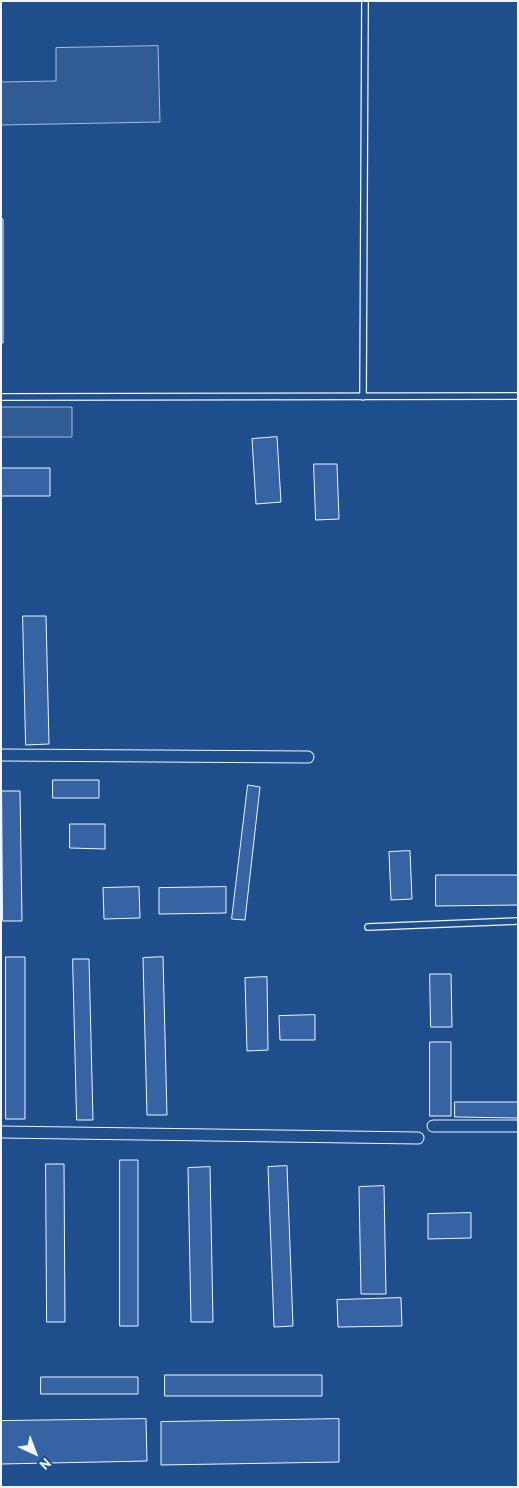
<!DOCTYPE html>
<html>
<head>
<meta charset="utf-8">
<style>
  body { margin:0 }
  #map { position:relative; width:519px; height:1488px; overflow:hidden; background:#1f4e8c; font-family:"PT Sans",sans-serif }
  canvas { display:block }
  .frame { position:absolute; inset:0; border:2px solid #f2f6ff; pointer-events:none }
  .north { position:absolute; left:10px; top:1428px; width:50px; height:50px; -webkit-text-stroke:4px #1f4e8c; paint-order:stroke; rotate:137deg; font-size:14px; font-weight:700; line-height:20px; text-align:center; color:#f2f6ff }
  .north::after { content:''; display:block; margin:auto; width:18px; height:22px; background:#f2f6ff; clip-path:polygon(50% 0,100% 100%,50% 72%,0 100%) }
</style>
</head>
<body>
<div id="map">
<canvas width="519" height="1488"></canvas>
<div class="frame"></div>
<div class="north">N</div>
</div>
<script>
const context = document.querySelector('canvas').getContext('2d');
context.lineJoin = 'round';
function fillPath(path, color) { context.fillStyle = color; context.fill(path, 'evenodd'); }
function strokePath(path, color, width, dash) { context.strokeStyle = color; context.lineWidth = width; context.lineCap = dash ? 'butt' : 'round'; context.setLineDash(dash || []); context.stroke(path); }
const parking = new Path2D(`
  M158 46 160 122 1 125V82L56 81V48Z
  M1 407H72V437H1Z`);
fillPath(parking, '#305b95');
strokePath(parking, '#a8bbd7', 1);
const building = new Path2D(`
  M1 219H3V343H1Z
  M277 437 281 502 256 504 252 439Z
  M314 464H337L339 519 316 520Z
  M1 468H50V496H1Z
  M23 616H46L49 744 26 745Z
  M53 780H99V798H53Z
  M248 785 260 787 245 920 232 919Z
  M2 791H20L22 921H3Z
  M70 824H105V849L70 848Z
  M410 851 412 899 391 900 389 852Z
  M436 875H518V905L436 906Z
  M139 887 140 918 104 919 103 888Z
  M226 887V913L159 914V888Z
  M6 957H25V1119H6Z
  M163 957 167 1115H147L143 958Z
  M73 959H89L93 1120H77Z
  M430 974H451L452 1027H431Z
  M267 977 268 1050 247 1051 245 978Z
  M315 1015V1040H280L279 1016Z
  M430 1042H451V1116H430Z
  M455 1102H518V1118L455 1117Z
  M120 1160H138V1326H120Z
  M46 1164H64L65 1322H47Z
  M287 1166 293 1326 274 1327 268 1167Z
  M210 1167 213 1322H191L188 1168Z
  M384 1186 386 1294H361L359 1187Z
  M471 1213V1238L428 1239V1214Z
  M401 1298 402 1326 338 1327 337 1300Z
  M165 1375H322V1396H165Z
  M41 1377H138V1394H41Z
  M146 1419 147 1461 1 1464V1421Z
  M339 1419V1462L161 1465V1422Z`);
fillPath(building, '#3563a3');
strokePath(building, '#f2f6ff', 1);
const service = new Path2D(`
  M1 397 518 396
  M363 397 365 1
  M368 927 518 921`);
const minor = new Path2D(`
  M1 755 308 757
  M433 1126H518
  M1 1132 418 1138`);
strokePath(service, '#f2f6ff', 8);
strokePath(minor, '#f2f6ff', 13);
strokePath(service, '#1f4e8c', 5.5);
strokePath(minor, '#1f4e8c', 11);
</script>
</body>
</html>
